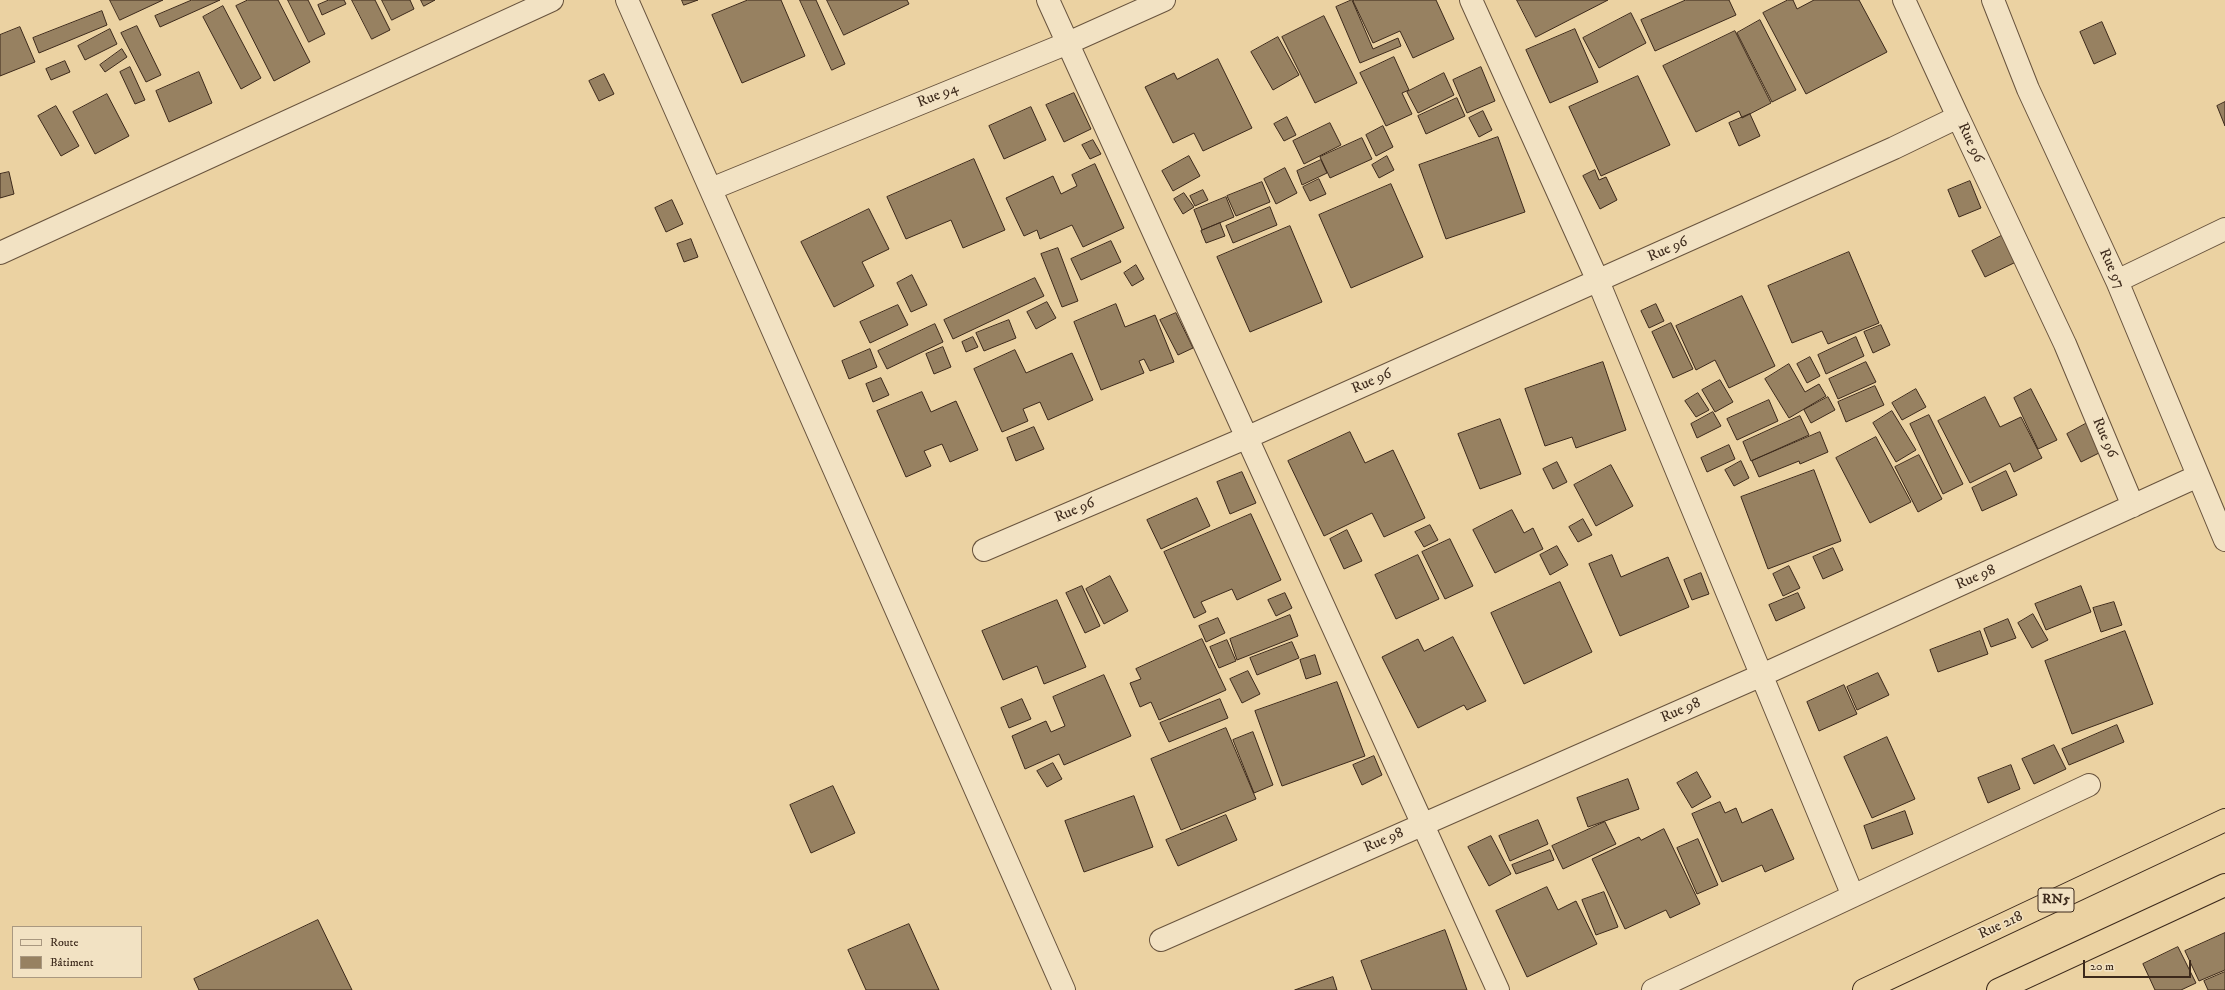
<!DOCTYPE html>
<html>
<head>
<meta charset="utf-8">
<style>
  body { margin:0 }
  #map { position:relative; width:2225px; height:990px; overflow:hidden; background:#ebd2a2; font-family:"IM FELL DW Pica",serif }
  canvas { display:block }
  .legend { position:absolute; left:12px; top:926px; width:130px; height:52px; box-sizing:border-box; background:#f2e2c3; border:1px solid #a99880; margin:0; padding:5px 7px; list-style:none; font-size:12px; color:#3c291b }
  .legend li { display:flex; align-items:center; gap:8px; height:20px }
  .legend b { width:20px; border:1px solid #a99880 }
  .scale { position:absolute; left:2083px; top:960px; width:108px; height:18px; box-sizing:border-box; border:2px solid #3c291b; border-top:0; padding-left:5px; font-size:12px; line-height:14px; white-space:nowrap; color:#3c291b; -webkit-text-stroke:3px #f2e2c3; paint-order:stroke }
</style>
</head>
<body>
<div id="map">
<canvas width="2225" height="990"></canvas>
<ul class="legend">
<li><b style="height:5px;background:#f2e2c3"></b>Route</li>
<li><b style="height:11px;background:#978161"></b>Bâtiment</li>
</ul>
<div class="scale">20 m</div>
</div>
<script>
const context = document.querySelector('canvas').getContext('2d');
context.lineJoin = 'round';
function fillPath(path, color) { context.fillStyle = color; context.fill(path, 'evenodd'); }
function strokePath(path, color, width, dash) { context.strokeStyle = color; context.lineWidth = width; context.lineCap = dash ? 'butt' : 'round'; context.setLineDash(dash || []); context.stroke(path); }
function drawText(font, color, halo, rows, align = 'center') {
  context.font = font + ' "IM FELL DW Pica",serif'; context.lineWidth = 3; context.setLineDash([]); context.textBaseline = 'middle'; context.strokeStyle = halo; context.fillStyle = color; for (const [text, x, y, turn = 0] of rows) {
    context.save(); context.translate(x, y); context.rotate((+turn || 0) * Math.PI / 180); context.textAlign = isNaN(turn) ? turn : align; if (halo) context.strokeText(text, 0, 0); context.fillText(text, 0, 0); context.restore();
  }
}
const building = new Path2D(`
  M110 0H163L120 20Z
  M192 0H220L160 27 155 16Z
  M248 0H278L310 62 274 81 236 6Z
  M288 0H308L325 34 309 42Z
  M329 0H344L346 4 322 15 318 5Z
  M352 0H375L390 30 372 39Z
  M382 0H410L414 9 392 20Z
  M421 0H435L424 6Z
  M682 0H698L684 5Z
  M748 0H781L805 56 742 83 712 15Z
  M800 0H816L845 64 832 70Z
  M827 0H907L909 4 844 35Z
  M1352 0 1373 49 1398 38 1401 46 1360 63 1336 7Z
  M1355 0H1436L1454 39 1413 58 1400 31 1373 43 1353 1Z
  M1517 0H1608L1536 37Z
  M1686 0H1729L1736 15 1655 51 1641 20Z
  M1788 0H1793L1797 9 1814 0H1859L1887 52 1806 94 1763 13Z
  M223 6 261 78 241 89 203 17Z
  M102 11 107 25 39 53 33 38Z
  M1631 13 1646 43 1599 68 1583 38Z
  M1324 16 1357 83 1315 103 1282 37Z
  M1760 20 1796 90 1772 102 1737 33Z
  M2102 22 2116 54 2094 64 2080 32Z
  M137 26 161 75 146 82 121 33Z
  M20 27 35 62 0 76V35Z
  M110 29 117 44 85 60 78 46Z
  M1575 29 1598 82 1550 103 1526 50Z
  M1735 31 1771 103 1742 118 1739 111 1696 132 1663 66Z
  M1278 37 1299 75 1273 90 1251 52Z
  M122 49 127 57 105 72 100 65Z
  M1394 57 1409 90 1402 93 1412 114 1386 126 1360 73Z
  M1218 59 1252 128 1203 151 1194 133 1173 143 1145 87 1174 73 1177 79Z
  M65 61 70 72 51 80 46 69Z
  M130 67 145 100 135 104 120 72Z
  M1481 67 1495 101 1467 113 1453 80Z
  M199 72 212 103 169 122 156 91Z
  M1444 73 1454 95 1418 113 1407 92Z
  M604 74 614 94 599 101 589 81Z
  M1638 76 1670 145 1601 176 1569 107Z
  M1074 93 1091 129 1064 142 1046 105Z
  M107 94 129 136 95 154 73 112Z
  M1457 98 1465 116 1426 134 1418 116Z
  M2225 102V126L2217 106Z
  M56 106 79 146 61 156 38 116Z
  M1031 107 1046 140 1004 159 989 126Z
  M1483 111 1492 130 1479 137 1469 118Z
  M1750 114 1760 136 1739 146 1729 123Z
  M1287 117 1296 135 1284 141 1274 124Z
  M1330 123 1341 145 1304 164 1293 141Z
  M1383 126 1393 147 1376 156 1366 135Z
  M1498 137 1525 212 1446 239 1419 165Z
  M1362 138 1372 159 1330 178 1320 157Z
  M1093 140 1101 154 1090 159 1082 145Z
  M1189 156 1200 176 1173 191 1162 171Z
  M1387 156 1394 170 1379 178 1372 165Z
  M974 159 1005 230 963 248 951 220 906 239 887 197Z
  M1321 160 1327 173 1302 185 1297 171Z
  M1095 164 1124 228 1083 247 1072 225 1040 239 1037 230 1024 236 1006 198 1053 176 1061 194 1077 186 1072 175Z
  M1285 168 1297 193 1276 204 1264 179Z
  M1595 170 1599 180 1606 177 1617 200 1600 209 1583 176Z
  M9 172 14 194 0 198V174Z
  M1319 179 1326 194 1310 201 1303 187Z
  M1970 181 1981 208 1959 217 1948 190Z
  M1262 182 1270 202 1236 216 1227 196Z
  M1391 184 1423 257 1351 288 1319 215Z
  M1203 190 1208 200 1195 206 1190 196Z
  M1184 193 1194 207 1183 214 1174 199Z
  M1226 197 1234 217 1202 230 1194 210Z
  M672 200 683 224 666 232 655 208Z
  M1270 207 1277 225 1233 243 1226 226Z
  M869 209 889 249 862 262 874 286 834 307 801 242Z
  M1220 223 1225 236 1206 243 1201 231Z
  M1290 226 1322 302 1250 332 1217 257Z
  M2005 234 2018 261 1985 277 1972 251Z
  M691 239 698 257 684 262 677 244Z
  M1111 241 1121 262 1081 280 1071 259Z
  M1058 248 1078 301 1062 307 1041 254Z
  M1849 252 1879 323 1828 344 1822 331 1792 343 1768 286Z
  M1136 265 1144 279 1132 286 1124 273Z
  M912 275 927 305 911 312 897 283Z
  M1035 278 1044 296 953 339 944 320Z
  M1742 296 1775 366 1729 388 1715 360 1696 370 1676 326Z
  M1047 302 1056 318 1036 329 1027 312Z
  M1116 304 1125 327 1155 315 1174 362 1150 371 1144 359 1139 361 1144 373 1101 390 1074 322Z
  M1656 304 1664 321 1649 328 1641 311Z
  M898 305 908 325 870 343 860 322Z
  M1176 313 1193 348 1178 355 1160 320Z
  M1009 320 1016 338 984 351 976 333Z
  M1671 323 1693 369 1673 378 1652 332Z
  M935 324 943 342 887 369 878 351Z
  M1881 325 1890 345 1873 353 1864 332Z
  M973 337 978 347 966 352 962 342Z
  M1856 337 1864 356 1826 374 1818 355Z
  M943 347 951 367 934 374 926 354Z
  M870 349 877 367 849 379 842 361Z
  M1015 350 1026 373 1072 353 1093 400 1048 420 1040 402 1023 409 1028 421 1002 432 974 369Z
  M1810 357 1820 376 1807 383 1797 364Z
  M1603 362 1626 430 1576 448 1572 437 1545 446 1525 389Z
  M1866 362 1876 382 1838 399 1829 379Z
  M1789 364 1805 392 1819 384 1826 396 1789 418 1765 379Z
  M881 378 889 395 873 402 866 384Z
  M1720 380 1733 402 1715 412 1702 390Z
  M1875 386 1884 405 1846 422 1838 402Z
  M1916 389 1926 407 1902 420 1892 403Z
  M2031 389 2057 440 2038 449 2014 398Z
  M922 392 931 412 956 401 978 450 950 462 942 444 924 451 931 466 906 477 877 411Z
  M1698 393 1709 410 1696 417 1685 401Z
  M1828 397 1835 410 1811 423 1804 410Z
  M1985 397 2000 427 2021 417 2042 458 2014 472 2010 463 1970 483 1938 421Z
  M1769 400 1778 421 1737 440 1727 419Z
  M1892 411 1916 450 1896 462 1873 423Z
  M1713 412 1721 426 1697 438 1691 424Z
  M1929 415 1963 484 1943 494 1910 424Z
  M1800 416 1809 435 1751 461 1743 442Z
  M1500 419 1521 474 1480 489 1458 434Z
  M2089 422 2103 451 2081 462 2067 434Z
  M1034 427 1044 449 1016 461 1007 438Z
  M1350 432 1365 463 1393 450 1425 518 1384 537 1372 513 1324 536 1288 461Z
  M1820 432 1828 452 1800 464 1799 461 1759 477 1752 461Z
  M1876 437 1911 502 1870 523 1836 458Z
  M1729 445 1735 459 1707 472 1701 458Z
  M1919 455 1942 499 1918 512 1895 467Z
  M1741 461 1749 478 1734 486 1725 470Z
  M1557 462 1567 482 1553 489 1543 469Z
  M1611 465 1633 506 1596 526 1574 485Z
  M1814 470 1841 541 1768 569 1741 497Z
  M2006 471 2017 495 1982 511 1972 488Z
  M1242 472 1256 503 1230 514 1217 482Z
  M1197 498 1210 526 1161 549 1147 520Z
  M1512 510 1524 533 1533 528 1543 549 1495 573 1473 530Z
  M1251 514 1281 580 1237 600 1232 589 1201 602 1206 612 1194 618 1164 552Z
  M1583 519 1592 535 1578 542 1569 527Z
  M1430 525 1438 540 1424 547 1415 532Z
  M1347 530 1362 561 1344 569 1330 539Z
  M1450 539 1473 586 1445 599 1422 552Z
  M1557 546 1568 565 1550 575 1540 555Z
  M1833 548 1843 570 1823 579 1813 557Z
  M1418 555 1439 599 1396 619 1375 575Z
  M1612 555 1621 577 1668 557 1689 607 1620 636 1589 564Z
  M1789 566 1800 588 1783 596 1773 574Z
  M1701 573 1709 594 1692 600 1684 580Z
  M1110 576 1128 611 1104 624 1086 589Z
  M1560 582 1592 652 1524 684 1491 613Z
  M1082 586 1100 626 1085 633 1066 593Z
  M2081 586 2091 612 2046 630 2035 604Z
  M1285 593 1292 608 1276 616 1268 600Z
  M1798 593 1805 608 1776 621 1769 605Z
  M1057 600 1086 667 1044 684 1037 666 1003 680 982 631Z
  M2114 602 2122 625 2101 632 2093 608Z
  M2033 614 2048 640 2032 648 2018 623Z
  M1290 615 1298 636 1237 660 1230 639Z
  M1218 618 1225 633 1206 642 1199 626Z
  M2008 619 2016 638 1991 647 1984 629Z
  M1980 631 1988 654 1938 672 1930 650Z
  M2125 631 2153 704 2072 734 2045 661Z
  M1453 637 1486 701 1467 710 1464 705 1418 728 1382 657 1418 639 1424 651Z
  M1202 639 1226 690 1159 720 1151 702 1140 707 1130 683 1141 679 1136 669Z
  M1227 640 1236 661 1219 668 1210 647Z
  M1292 642 1299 658 1257 675 1250 658Z
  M1315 655 1321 674 1306 679 1300 660Z
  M1248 671 1260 694 1242 703 1230 679Z
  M1878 673 1889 695 1857 710 1847 687Z
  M1104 675 1131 736 1064 765 1059 754 1025 769 1012 736 1046 721 1051 732 1065 726 1053 697Z
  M1337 682 1365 756 1282 786 1255 711Z
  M1844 685 1857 714 1819 731 1807 702Z
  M1022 699 1031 719 1009 728 1001 708Z
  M1220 699 1228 718 1169 742 1160 723Z
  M2117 725 2124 742 2069 765 2062 749Z
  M1226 728 1256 799 1181 830 1151 759Z
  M1253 732 1273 785 1254 793 1233 740Z
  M1887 737 1915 799 1872 818 1844 757Z
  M2054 745 2066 769 2034 784 2022 759Z
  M1374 756 1382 775 1362 785 1353 765Z
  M1053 763 1062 779 1047 787 1037 771Z
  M2011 765 2020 789 1988 803 1978 778Z
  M1697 772 1711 797 1692 808 1677 783Z
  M1628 779 1639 809 1588 827 1577 798Z
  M833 786 855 833 811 853 790 805Z
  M1134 796 1153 847 1084 872 1065 821Z
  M1720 802 1725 813 1736 808 1742 823 1772 809 1794 859 1765 872 1762 865 1722 882 1692 814Z
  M1905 811 1913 834 1872 849 1864 826Z
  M1226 815 1237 840 1178 866 1166 840Z
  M1538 820 1548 844 1510 861 1499 836Z
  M1605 822 1616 844 1563 869 1552 846Z
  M1664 829 1700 904 1670 918 1666 910 1625 929 1592 859 1639 837 1641 840Z
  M1491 836 1511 874 1489 886 1468 847Z
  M1698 839 1718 885 1697 894 1677 848Z
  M1550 850 1554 860 1516 874 1512 865Z
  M1547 887 1558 910 1576 901 1597 944 1527 977 1496 911Z
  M1604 892 1618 927 1596 935 1582 900Z
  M318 920 352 990H199L194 979Z
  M909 924 939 990H866L848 950Z
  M1445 930 1467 990H1372L1361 961Z
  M2225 933V970L2199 981 2185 951Z
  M2178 947 2196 983 2181 990H2155L2143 964Z
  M2225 972V990H2208L2204 981Z
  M1333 977 1337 990H1295Z`);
fillPath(building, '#978161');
strokePath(building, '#3c291b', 1);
const minor = new Path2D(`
  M627 0 1064 990
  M1048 0 1498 990
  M1471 0 1598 281 1853 896
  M1904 0 1958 117
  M1993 0 2028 89 2117 281 2225 540
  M711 189 1068 43 1164 0
  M0 253 552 0
  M2117 281 2225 229
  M984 550 1248 437 1894 148 1958 117 2065 344 2133 506
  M1161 940 1762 675 2198 476
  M1653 990 2089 785`);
const highway = new Path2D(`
  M1864 990 2225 820
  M1998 990 2225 885`);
strokePath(minor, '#68533d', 24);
strokePath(highway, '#3c291b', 24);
strokePath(minor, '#f2e2c3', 22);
strokePath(highway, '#ebd2a2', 22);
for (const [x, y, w] of [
  [2056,900,36]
]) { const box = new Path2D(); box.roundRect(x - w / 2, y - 12, w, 24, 3); context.fillStyle = '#f2e2c3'; context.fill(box); strokePath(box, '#3c291b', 1); }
drawText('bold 14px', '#3c291b', null, [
  ["RN5",2056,900]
]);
drawText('15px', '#3c291b', '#f2e2c3', [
  ["Rue 94",938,96,-22],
  ["Rue 96",1970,143,65],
  ["Rue 96",1668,250,-24],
  ["Rue 97",2111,269,66],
  ["Rue 96",1372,382,-24],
  ["Rue 96",2104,438,67],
  ["Rue 96",1075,511,-23],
  ["Rue 98",1976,578,-24],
  ["Rue 98",1681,711,-24],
  ["Rue 98",1384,841,-24],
  ["Rue 218",2001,926,-25]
]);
</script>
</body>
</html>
